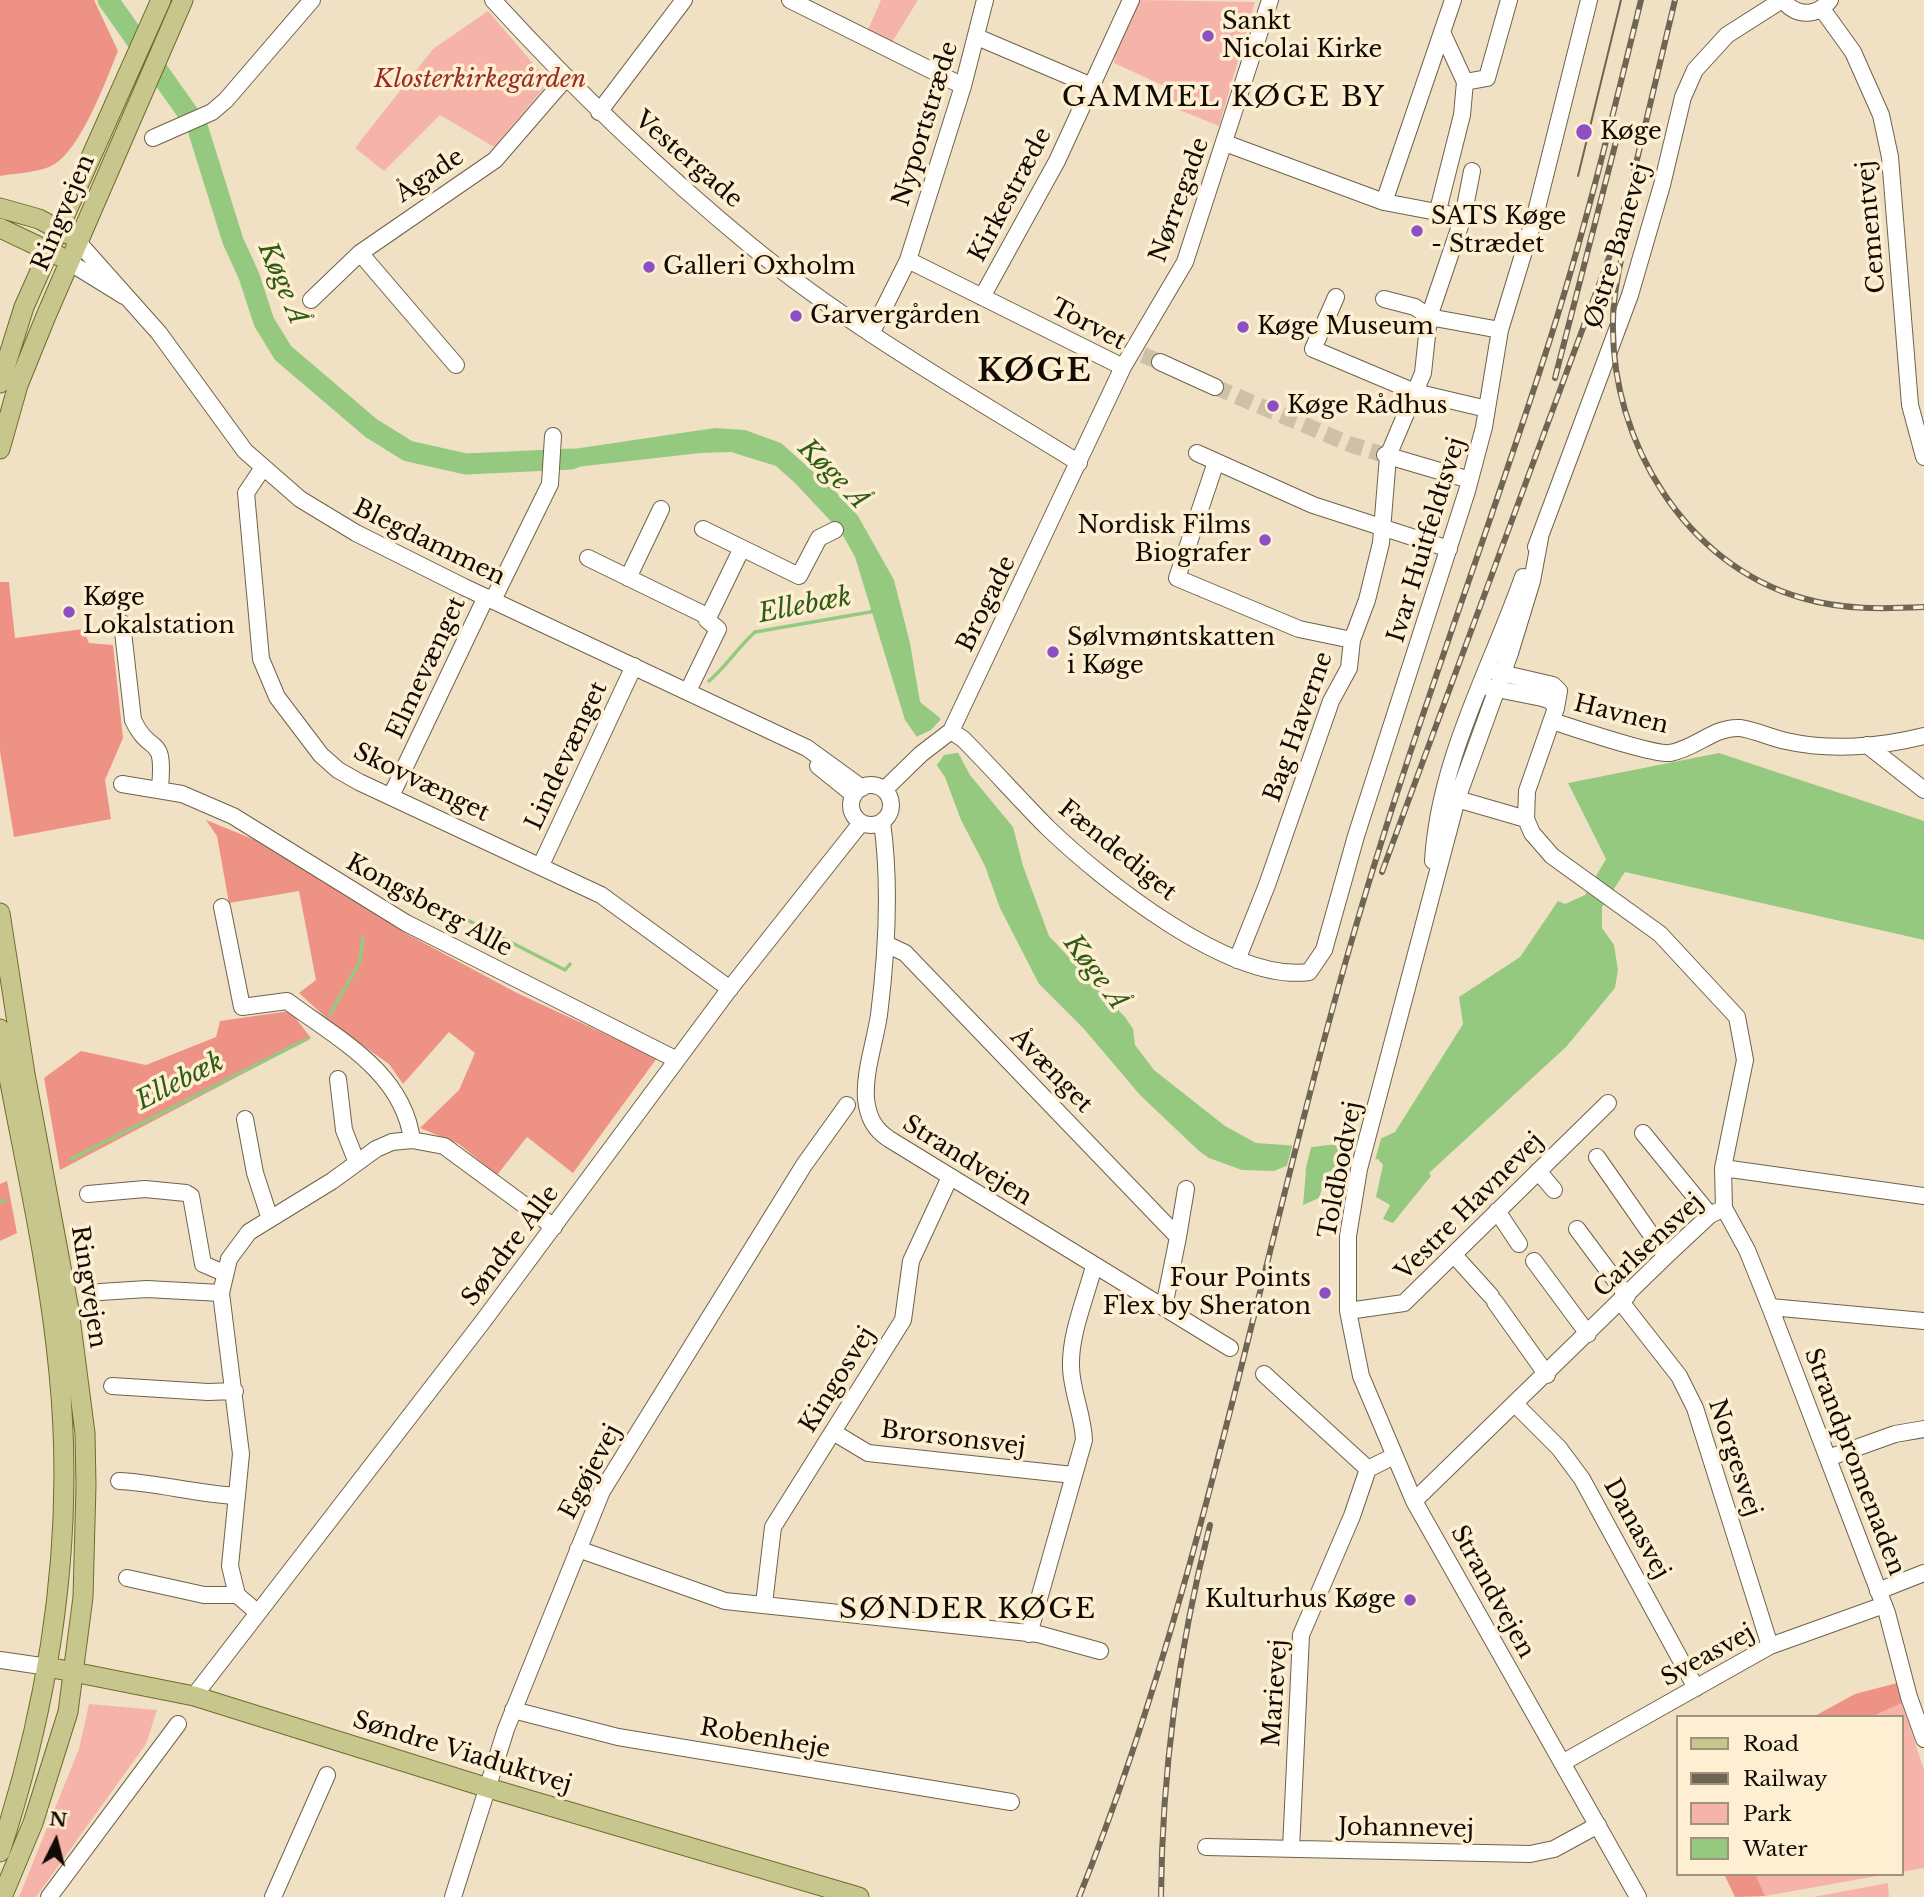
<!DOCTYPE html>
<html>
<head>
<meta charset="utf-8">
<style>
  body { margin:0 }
  #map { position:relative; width:1924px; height:1897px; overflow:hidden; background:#f0e1c5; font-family:"Libre Baskerville",serif }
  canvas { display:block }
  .legend { position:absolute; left:1676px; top:1715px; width:228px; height:161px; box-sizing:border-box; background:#feeed2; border:2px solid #9f937f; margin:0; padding:9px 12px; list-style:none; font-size:21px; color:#100b03 }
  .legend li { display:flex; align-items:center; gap:14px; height:35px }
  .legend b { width:35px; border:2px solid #9f937f }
  .north { position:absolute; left:21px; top:1806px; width:70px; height:70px; -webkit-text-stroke:5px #feeed2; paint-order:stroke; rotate:6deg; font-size:19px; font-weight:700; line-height:28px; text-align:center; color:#100b03 }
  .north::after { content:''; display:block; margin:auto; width:24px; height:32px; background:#100b03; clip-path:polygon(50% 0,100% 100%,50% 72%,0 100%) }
</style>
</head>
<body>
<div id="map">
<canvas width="1924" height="1897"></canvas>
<ul class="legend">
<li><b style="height:9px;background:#c7c78d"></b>Road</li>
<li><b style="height:9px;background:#6e6555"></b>Railway</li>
<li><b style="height:19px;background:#f6b3a9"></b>Park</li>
<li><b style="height:19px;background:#96c980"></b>Water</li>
</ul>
<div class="north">N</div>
</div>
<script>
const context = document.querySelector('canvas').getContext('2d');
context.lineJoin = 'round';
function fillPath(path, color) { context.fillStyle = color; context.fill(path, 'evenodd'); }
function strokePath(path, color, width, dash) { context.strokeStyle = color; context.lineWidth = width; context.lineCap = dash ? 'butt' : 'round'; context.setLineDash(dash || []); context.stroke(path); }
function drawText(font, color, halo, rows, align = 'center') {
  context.font = font + ' "Libre Baskerville",serif'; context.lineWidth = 7; context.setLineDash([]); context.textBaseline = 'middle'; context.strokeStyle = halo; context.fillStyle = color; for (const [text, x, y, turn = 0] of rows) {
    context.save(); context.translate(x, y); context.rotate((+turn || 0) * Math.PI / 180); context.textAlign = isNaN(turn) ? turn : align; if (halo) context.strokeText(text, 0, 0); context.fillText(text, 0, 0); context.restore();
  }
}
fillPath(new Path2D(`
  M881 0H918L889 47 866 34Z
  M1137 0 1255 2 1219 126 1160 102 1164 86 1114 63 1116 50Z
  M488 11 549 82 494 147 440 115 384 171 355 148 433 49Z
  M1902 1703 1924 1770V1868L1901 1872V1717H1871Z
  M89 1704 157 1710 146 1744 36 1897H19L79 1749Z
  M1754 1874H1888L1765 1896Z
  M1888 1883 1889 1897H1813Z`), '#f6b3a9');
fillPath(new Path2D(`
  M0 0H94L118 51C106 80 79 156 49 167 34 173 15 173 0 176Z
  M0 582H9L15 638 83 629 89 643 113 645 123 738 105 780 111 819 14 837 0 751Z
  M206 820 265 844 409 935 517 993 657 1058 573 1173 527 1137 497 1175 459 1144 420 1128 459 1090 475 1053 449 1032 403 1084 389 1064 334 1025 299 993 316 980 299 891 229 903 217 836Z
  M290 1011 311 1038 60 1170 44 1078 81 1051 146 1065 216 1037 220 1021Z
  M7 1181 17 1233 0 1241V1184Z
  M1901 1682 1902 1703 1871 1717H1813L1855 1694Z
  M1724 1874H1755L1765 1896 1735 1897Z`), '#ee9286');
fillPath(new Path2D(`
  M715 428 745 430 781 443 837 493 858 516 894 580 910 643 920 702 939 717 970 775 1013 827 1023 866 1049 936 1125 1017 1133 1029 1135 1045 1154 1070 1225 1126 1256 1143 1313 1147 1382 1138 1395 1132 1463 1024 1459 997 1520 957 1558 901 1565 904 1585 895 1606 859 1568 783 1719 753 1924 821V940L1625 872 1602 907V928L1614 945 1618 970 1615 988 1566 1047 1429 1173 1431 1176 1393 1223 1383 1219 1390 1205 1376 1197 1383 1165 1378 1159 1328 1172 1319 1198 1303 1205 1306 1171 1286 1166 1274 1171 1242 1170 1209 1158 1199 1151 1140 1095 1084 1029 1039 984 1000 908 985 866 961 820 945 777 905 720 855 557 841 532 795 483 776 466 731 452 700 453 559 469 560 451Z`), '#96c980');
fillPath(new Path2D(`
  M942 718 962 752 944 755 937 765 914 738 931 730Z
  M1382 1135 1374 1164 1344 1169 1354 1137Z
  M1293 1143 1312 1144 1304 1175 1286 1169Z`), '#f0e1c5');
strokePath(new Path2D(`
  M709 681C727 666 738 647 755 632L876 611
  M397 892 411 891 565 970 570 964
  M330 1014 360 962 363 937
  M71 1159 307 1039
  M0 1202 5 1200`), '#96c980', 3.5);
strokePath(new Path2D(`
  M108 0 197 126 233 241 249 276 264 322 283 353 371 428 408 451 466 464 572 459`), '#96c980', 21);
strokePath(new Path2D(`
  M1143 355 1160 362
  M1215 387 1352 445 1385 455`), '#cec1a8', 16, [16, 8]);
const minor = new Path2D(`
  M493 0C573 88 659 170 751 246 852 329 968 394 1079 463
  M790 0 963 86
  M1783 0C1796 17 1817 17 1830 0
  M1822 9 1853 52 1881 115 1890 157 1910 405 1924 457
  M977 37 1092 86
  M1465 82 1487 78 1509 0
  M599 112 684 0
  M153 138 212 112 226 100 312 0
  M1225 143 1384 202 1463 217
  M1384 202 1453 0
  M1437 214 1462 115 1465 82 1442 32
  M78 242 159 333 245 451 300 499 356 533 464 587 807 748 862 788
  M360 253 456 365
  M908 260 963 86 985 0
  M69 262 124 296
  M982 297 1057 161 1131 0
  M1336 297 1313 349 1415 392 1487 409
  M1384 299 1415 307 1429 317 1500 330
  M311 300 360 253 495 160 565 79
  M871 334 908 260 1123 367 951 731 921 754 884 790
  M1160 362 1215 387
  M1123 367 1185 262 1270 0
  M1197 453 1313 505 1449 549
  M1385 455 1470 480
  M1216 462 1177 578 1299 629 1352 640 1349 668 1331 701 1267 885 1237 960
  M262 469 246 493 261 659 277 697 321 755 338 770 359 782 601 895 730 989
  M703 529 799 576 819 538 835 530
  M1540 538 1532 581 1510 653 1457 799 1359 1169 1348 1236V1311L1361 1376 1414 1501 1638 1897
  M1536 547 1630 295 1662 185 1683 97 1695 70 1727 35 1782 0
  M588 558 709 617
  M628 578 661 509
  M493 600 550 484 553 436
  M122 623 133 720C151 758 165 731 160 788
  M1352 640 1367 600 1381 543 1388 456 1423 373 1429 317 1463 217 1472 171
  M1488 670 1553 685 1559 691 1556 708 1527 791 1526 819 1532 833 1552 856 1660 934 1737 1017 1745 1060 1723 1168 1724 1208 1747 1250 1770 1307 1887 1613 1909 1697 1924 1739
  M1487 687 1542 698 1551 701 1556 708
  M688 691 718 629 707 620 742 548
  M1552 721C1574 728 1653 755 1670 753 1695 749 1715 726 1740 728 1755 730 1771 738 1786 741 1830 751 1881 747 1924 736
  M951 731 963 739C992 768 1019 799 1048 828 1102 880 1230 983 1309 972L1324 950 1356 836 1467 491 1484 427 1500 330 1536 212 1589 0
  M1867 745 1924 790
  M818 766 854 795
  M122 784 182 794 233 816 406 923 677 1060
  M851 805a20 20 0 1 1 40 0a20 20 0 1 1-40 0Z
  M391 796 486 597
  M1457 799 1526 819
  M882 822C891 886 887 951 879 1015 875 1042 864 1072 866 1099 868 1117 874 1129 889 1139L1230 1348
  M1433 861C1439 760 1490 670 1523 577
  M541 865 634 666
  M222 907 242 1007 287 1001C338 1039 403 1072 412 1140
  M886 944 905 953 1178 1237 1164 1307
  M338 1079 344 1130 357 1163
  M245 1119 255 1173 270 1219
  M1643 1133 1710 1215
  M1597 1157 1666 1256
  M1723 1168 1924 1196
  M1538 1171 1554 1190
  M88 1194 145 1189 186 1193 191 1196 203 1264 224 1273
  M1497 1211 1519 1244
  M1577 1229 1627 1296
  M1178 1237 1186 1189
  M1454 1255 1491 1296
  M1534 1261 1588 1334
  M100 1292 147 1289 221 1293
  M1495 1302 1547 1375
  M1621 1302 1679 1376 1695 1408 1770 1646
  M1770 1307 1924 1321
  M1348 1311 1404 1303 1608 1103
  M1264 1374 1368 1469 1394 1456
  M112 1386 208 1392 235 1391
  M1516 1405 1559 1448 1582 1479 1696 1688
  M833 1432 868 1453 1073 1475
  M1828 1458 1895 1434 1924 1429
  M119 1481C159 1483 197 1494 237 1496
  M1414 1501 1666 1256 1710 1215 1724 1208
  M578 1549 725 1601 1038 1634 1100 1651
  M127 1578 204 1595H237
  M1878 1591 1924 1573
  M764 1604 773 1527 903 1320 911 1261 950 1177
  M257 1612 237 1595 230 1566 241 1454 221 1293 229 1259 249 1232 332 1181 376 1149 392 1142 412 1140 444 1146 554 1227
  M1029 1634 1084 1440C1083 1414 1071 1390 1071 1366 1070 1334 1086 1297 1094 1266
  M0 1660 48 1667
  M194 1696 484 1320 728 991 861 823
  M513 1710 618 1737 1011 1802
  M1562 1763 1770 1646 1884 1605
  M1206 1847 1530 1854 1554 1849 1598 1825
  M1291 1849 1301 1635 1352 1516 1368 1469
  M49 1897 178 1724
  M273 1897 327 1775
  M453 1897 506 1729 602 1491 804 1165 847 1105`);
const major = new Path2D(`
  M0 208 39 219 67 234
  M0 228 59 256
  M0 383 24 307 161 0
  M0 449 18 385 46 316 183 0
  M0 913 25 1074 69 1310 85 1433 86 1485 83 1597 68 1712 33 1823 2 1897
  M0 1029C20 1143 48 1257 59 1373 75 1535 51 1697 0 1852
  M48 1667 194 1696 485 1787 859 1897`);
strokePath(minor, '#6f624a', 18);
strokePath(major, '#6f6d2b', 21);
strokePath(minor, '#fff', 16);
strokePath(major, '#c7c78d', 19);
strokePath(new Path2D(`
  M1578 176 1621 0`), '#6e6555', 2);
const rail = new Path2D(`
  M1627 234C1620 264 1613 293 1613 323 1611 442 1686 565 1802 598 1843 610 1882 609 1924 607
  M1555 378 1619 130
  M1382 872 1614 244 1634 172 1675 0
  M1079 1897C1202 1592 1258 1266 1349 950 1406 749 1481 554 1545 355 1583 239 1612 119 1641 0
  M1161 1897C1162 1772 1179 1646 1210 1525`);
strokePath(rail, '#6e6555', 6);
strokePath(rail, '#feeed2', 3.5, [10]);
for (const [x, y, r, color] of [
  [1208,36,7,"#8e4fc5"],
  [1584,132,9,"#8e4fc5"],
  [1417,231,7,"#8e4fc5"],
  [649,267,7,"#8e4fc5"],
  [796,316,7,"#8e4fc5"],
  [1243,327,7,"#8e4fc5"],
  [1273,406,7,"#8e4fc5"],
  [1265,540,7,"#8e4fc5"],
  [69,612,7,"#8e4fc5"],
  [1053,652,7,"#8e4fc5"],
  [1325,1293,7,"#8e4fc5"],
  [1410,1600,7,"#8e4fc5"]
]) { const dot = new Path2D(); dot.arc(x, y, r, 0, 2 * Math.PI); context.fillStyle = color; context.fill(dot); strokePath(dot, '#feeed2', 2.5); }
drawText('24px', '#100b03', '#feeed2', [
  ["Sankt",1222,22],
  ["Nicolai Kirke",1222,50],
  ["Køge",1600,132],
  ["SATS Køge",1431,217],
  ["- Strædet",1431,245],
  ["Galleri Oxholm",663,267],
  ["Garvergården",810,316],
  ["Køge Museum",1257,327],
  ["Køge Rådhus",1287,406],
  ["Nordisk Films",1251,526,"right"],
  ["Biografer",1251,554,"right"],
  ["Køge",83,598],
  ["Lokalstation",83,626],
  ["Sølvmøntskatten",1067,638],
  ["i Køge",1067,666],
  ["Four Points",1311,1279,"right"],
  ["Flex by Sheraton",1311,1307,"right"],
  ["Kulturhus Køge",1396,1600,"right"]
], 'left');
drawText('italic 24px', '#972d26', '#feeed2', [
  ["Klosterkirkegården",480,80]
]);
drawText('24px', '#100b03', '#feeed2', [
  ["Nyportstræde",926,124,-73],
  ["Vestergade",688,160,41],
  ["Ågade",430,176,-34],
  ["Kirkestræde",1011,195,-62],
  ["Nørregade",1180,200,-70],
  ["Ringvejen",64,213,-67],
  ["Cementvej",1872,227,-95],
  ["Østre Banevej",1618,246,-73],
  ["Torvet",1088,325,28],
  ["Ivar Huitfeldtsvej",1427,540,-73],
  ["Blegdammen",429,543,26],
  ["Brogade",987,604,-64],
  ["Elmevænget",427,668,-65],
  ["Havnen",1621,715,14],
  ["Bag Haverne",1299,727,-70],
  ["Lindevænget",567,756,-65],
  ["Skovvænget",421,783,26],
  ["Fændediget",1117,851,39],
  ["Kongsberg Alle",429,906,29],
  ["Åvænget",1051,1071,46],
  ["Strandvejen",967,1161,32],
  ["Toldbodvej",1341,1170,-79],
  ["Vestre Havnevej",1470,1207,-45],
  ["Søndre Alle",511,1246,-53],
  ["Carlsensvej",1649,1246,-43],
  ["Ringvejen",88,1287,81],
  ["Kingosvej",838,1380,-58],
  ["Brorsonsvej",953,1439,7],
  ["Norgesvej",1734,1458,72],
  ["Strandpromenaden",1854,1462,69],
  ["Egøjevej",591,1472,-62],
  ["Danasvej",1636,1529,61],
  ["Strandvejen",1492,1592,61],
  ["Sveasvej",1708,1656,-29],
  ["Marievej",1276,1693,-86],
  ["Robenheje",765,1739,10],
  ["Søndre Viaduktvej",462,1753,17],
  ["Johannevej",1406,1829,1]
]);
drawText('italic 26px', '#2d5c12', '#feeed2', [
  ["Køge Å",282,284,67],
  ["Køge Å",833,475,45],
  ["Ellebæk",805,606,-11],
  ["Køge Å",1095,973,53],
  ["Ellebæk",180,1082,-27]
]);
context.letterSpacing = '2px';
drawText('28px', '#100b03', '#feeed2', [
  ["GAMMEL KØGE BY",1224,98],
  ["SØNDER KØGE",968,1610]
]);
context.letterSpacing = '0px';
context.letterSpacing = '2px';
drawText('bold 32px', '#100b03', '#feeed2', [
  ["KØGE",1035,372]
]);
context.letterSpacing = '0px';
</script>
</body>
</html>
